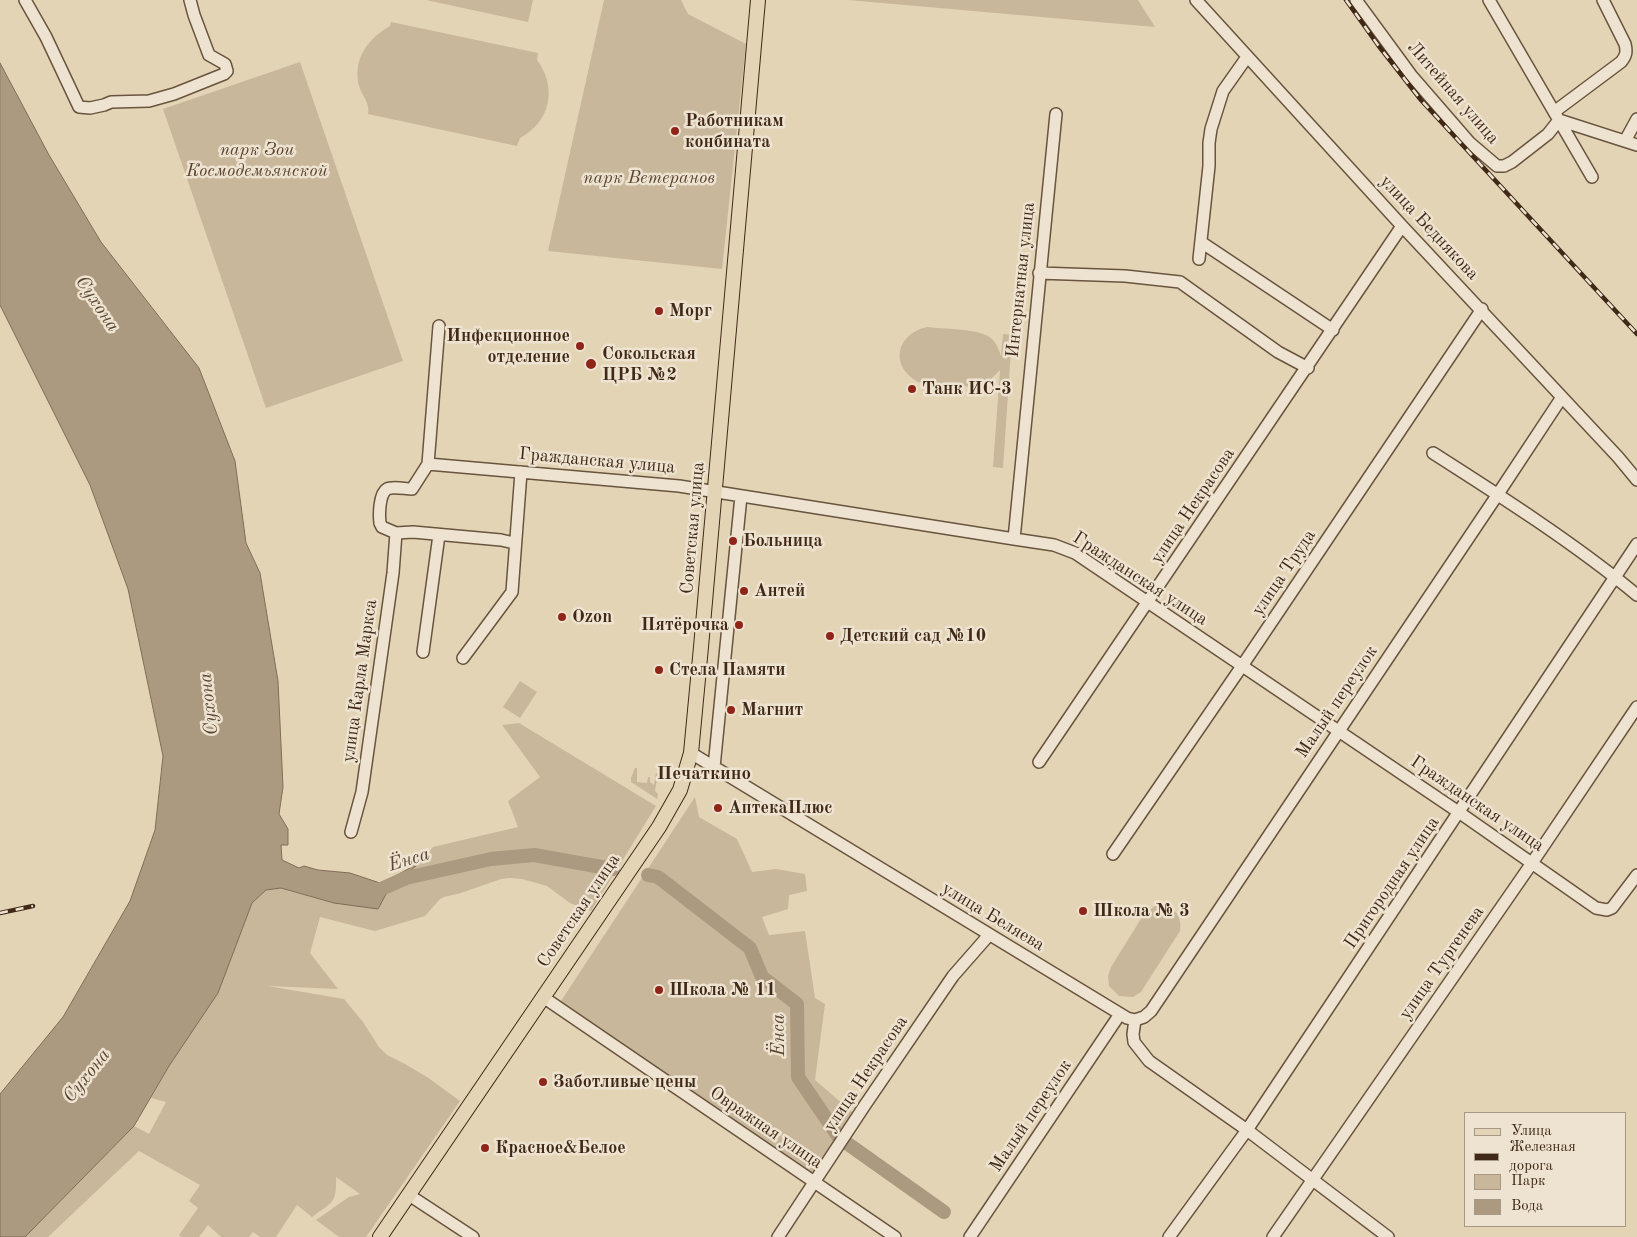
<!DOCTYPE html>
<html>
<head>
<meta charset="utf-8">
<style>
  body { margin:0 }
  #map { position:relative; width:1637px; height:1237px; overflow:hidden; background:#e4d4b6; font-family:"Old Standard TT",serif }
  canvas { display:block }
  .legend { position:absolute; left:1464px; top:1112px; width:162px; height:115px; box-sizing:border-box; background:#ede3d0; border:1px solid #a89986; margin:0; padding:6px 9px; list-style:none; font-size:15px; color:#402916 }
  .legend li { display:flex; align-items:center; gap:10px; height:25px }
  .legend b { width:25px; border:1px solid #a89986 }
</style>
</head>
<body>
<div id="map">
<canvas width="1637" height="1237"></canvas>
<ul class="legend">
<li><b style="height:6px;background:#e4d4b6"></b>Улица</li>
<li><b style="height:6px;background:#402916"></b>Железная дорога</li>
<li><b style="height:14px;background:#c8b79b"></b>Парк</li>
<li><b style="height:14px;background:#ac9a80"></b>Вода</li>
</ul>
</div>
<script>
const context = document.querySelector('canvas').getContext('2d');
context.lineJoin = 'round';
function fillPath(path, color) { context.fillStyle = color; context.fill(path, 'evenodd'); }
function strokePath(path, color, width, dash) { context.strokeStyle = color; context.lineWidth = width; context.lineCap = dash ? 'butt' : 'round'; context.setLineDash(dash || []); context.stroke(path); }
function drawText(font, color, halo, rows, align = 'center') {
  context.font = font + ' "Old Standard TT",serif'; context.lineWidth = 5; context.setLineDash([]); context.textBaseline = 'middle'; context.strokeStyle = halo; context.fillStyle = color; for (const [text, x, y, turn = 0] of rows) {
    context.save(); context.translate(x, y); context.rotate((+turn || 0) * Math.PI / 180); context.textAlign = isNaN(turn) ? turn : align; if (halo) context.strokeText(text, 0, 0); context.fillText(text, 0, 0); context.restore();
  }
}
fillPath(new Path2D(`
  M426 0H533L528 22Z
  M604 0H681L688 14 746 44 722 269 548 251Z
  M848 0H1138L1155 27Z
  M391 22 538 53 537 60C558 88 550 122 520 138L517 146 368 114C370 104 364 98 360 89 351 61 367 39 390 26Z
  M300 62 403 361 266 408 163 109Z
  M927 327C942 329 981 328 992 339 997 344 999 350 1001 356L1003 334 1012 335 1003 468 993 467 1000 370 986 384 976 387 918 382C889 366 896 334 927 327Z
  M520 681 537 692 520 718 503 707Z
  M519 723 656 806 591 911 570 903 547 886 522 879 510 878 501 879 461 893 444 897 440 899 425 916 375 931 320 917 310 953 338 989 268 986 344 999 363 1022 379 1047 387 1055 405 1064 427 1077 460 1101 366 1237H339L316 1220 349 1197 360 1194 336 1177C337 1204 332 1202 312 1217L297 1205 276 1237H260L253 1232 249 1237H221L208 1225 199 1237H182L179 1235 198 1208 189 1201 200 1185 139 1151 48 1237H25L134 1126 149 1134 166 1102 151 1098 240 932 252 903 266 890 281 888 334 903 406 878V874L421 862 433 847 518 827 508 801 540 777 502 725Z
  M635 768H637V782L647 783 648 777H650V782L654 785 656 773 658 774 655 791 658 794 657 799 631 782V778Z
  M695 797 699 817 737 839 752 872 776 869 805 874 807 891 789 895 788 909 762 917 769 935 805 931 815 998 825 1004 815 1080 858 1117 815 1183 557 1007Z
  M1155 906C1172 904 1183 915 1180 931L1141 992 1133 997 1119 996 1109 986 1108 976 1111 967 1144 914Z`), '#c8b79b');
const water = new Path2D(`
  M0 63 49 155 101 242 199 368 235 461 246 543 260 573 278 681 283 787 279 814 288 829V845H281L282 860 299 868 304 866 318 870 350 873 380 883 386 881 421 862 406 874V878L392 883 378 909 334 903 281 888 266 890 252 903 218 993 169 1066 134 1126 25 1237H0V1094L63 1017 130 901 155 830 163 756 128 589 90 485 0 305Z`);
fillPath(water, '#ac9a80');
strokePath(water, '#816d56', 1);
strokePath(new Path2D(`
  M648 875 658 877 750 948 762 977 797 1004 798 1077 838 1136
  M376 890H379L406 878 491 859 534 855 613 869
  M848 1144 944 1212`), '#ac9a80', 14);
const minor = new Path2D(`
  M25 0 46 37 79 107 90 108 104 105 111 102 149 101 174 94 224 74 227 71 225 64 209 55 194 15 190 0
  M1196 0 1402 226 1618 457 1637 480
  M1356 0 1411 75 1470 143 1497 166H1504L1512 162 1548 134 1559 120 1637 145
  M1489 0 1592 177
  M1554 112 1621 62C1626 56 1627 52 1625 44L1603 0
  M1625 141 1637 119
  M1201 242 1333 330
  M1199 259 1209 166V143L1211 129 1223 91 1247 57
  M1039 273 1125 276 1180 282 1278 352 1308 368
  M439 326 428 464 412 489C405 489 393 486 387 489 379 494 379 515 380 523L382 527 396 533 413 532 501 540 514 543
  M1433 453C1502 497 1574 543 1637 595
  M428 464 679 486 1014 539 1054 545 1075 553 1460 813 1596 908 1607 910 1612 908 1637 875
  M1014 539 1056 114
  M423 652 439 535
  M463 658 512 592 521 472
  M691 753 1127 1018 1135 1020 1133 1034 1134 1042 1149 1061 1247 1130 1388 1237
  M1039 762 1402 226
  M714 767 741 496
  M351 832 362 792 393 573 396 533
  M1113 854 1242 666 1482 309
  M543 997 895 1237
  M1135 1020 1144 1017 1151 1011 1498 494 1562 397
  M409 1195 473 1237
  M778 1237 865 1105 953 976 989 935
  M970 1237 1120 1014
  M1169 1237 1247 1130 1637 544
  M1273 1237 1532 863 1637 707`);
const major = new Path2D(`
  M380 1237 659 827 680 790 691 753 701 647 758 0`);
strokePath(minor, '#69543e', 14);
strokePath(major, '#402916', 16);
strokePath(minor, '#ede3d0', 11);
strokePath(major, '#e4d4b6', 14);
const rail = new Path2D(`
  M1346 0 1378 45 1421 100 1637 334
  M0 913 33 906`);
strokePath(rail, '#402916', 4.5);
strokePath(rail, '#ede3d0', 2.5, [8]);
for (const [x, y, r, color] of [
  [675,131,5,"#8f2418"],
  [659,311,5,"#8f2418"],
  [580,346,5,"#8f2418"],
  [591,364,6,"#8f2418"],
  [912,389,5,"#8f2418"],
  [733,541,5,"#8f2418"],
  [744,591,5,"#8f2418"],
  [562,617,5,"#8f2418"],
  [739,625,5,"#8f2418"],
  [830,636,5,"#8f2418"],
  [659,670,5,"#8f2418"],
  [731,710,5,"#8f2418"],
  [718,808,5,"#8f2418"],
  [1083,911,5,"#8f2418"],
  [659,990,5,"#8f2418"],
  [543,1082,5,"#8f2418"],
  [485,1148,5,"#8f2418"]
]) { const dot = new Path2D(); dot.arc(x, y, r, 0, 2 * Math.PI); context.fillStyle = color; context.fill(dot); strokePath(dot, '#ede3d0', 2); }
drawText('18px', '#402916', '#ede3d0', [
  ["Литейная улица",1453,93,49],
  ["улица Беднякова",1429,228,47],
  ["Интернатная улица",1021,280,-84],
  ["Гражданская улица",597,461,5],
  ["улица Некрасова",1193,506,-56],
  ["Советская улица",693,528,-85],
  ["улица Труда",1284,573,-56],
  ["Гражданская улица",1140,579,33],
  ["улица Карла Маркса",360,681,-82],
  ["Малый переулок",1337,702,-56],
  ["Гражданская улица",1477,804,34],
  ["Пригородная улица",1392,883,-56],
  ["Советская улица",579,911,-56],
  ["улица Беляева",993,917,31],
  ["улица Тургенева",1442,963,-55],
  ["улица Некрасова",866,1074,-56],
  ["Малый переулок",1031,1116,-56],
  ["Овражная улица",766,1128,34]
]);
drawText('bold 18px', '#402916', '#ede3d0', [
  ["Работникам",685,121],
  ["конбината",685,142],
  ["Морг",669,311],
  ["Инфекционное",570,336,"right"],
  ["отделение",570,357,"right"],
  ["Сокольская",602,354],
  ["ЦРБ №2",602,375],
  ["Танк ИС-3",922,389],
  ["Больница",743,541],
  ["Антей",754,591],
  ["Ozon",572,617],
  ["Пятёрочка",729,625,"right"],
  ["Детский сад №10",840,636],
  ["Стела Памяти",669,670],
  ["Магнит",741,710],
  ["АптекаПлюс",728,808],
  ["Школа № 3",1093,911],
  ["Школа № 11",669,990],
  ["Заботливые цены",553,1082],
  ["Красное&Белое",495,1148]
], 'left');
drawText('italic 18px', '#5b4531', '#ede3d0', [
  ["парк Зои",257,150],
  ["Космодемьянской",257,171],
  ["парк Ветеранов",649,178]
]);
drawText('italic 19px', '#5b4530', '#ede3d0', [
  ["Сухона",97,304,56],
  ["Сухона",209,704,-96],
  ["Ёнса",409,860,-17],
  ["Ёнса",779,1035,-90],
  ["Сухона",87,1076,-51]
]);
drawText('bold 19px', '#402916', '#ede3d0', [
  ["Печаткино",704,774]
]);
</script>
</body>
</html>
